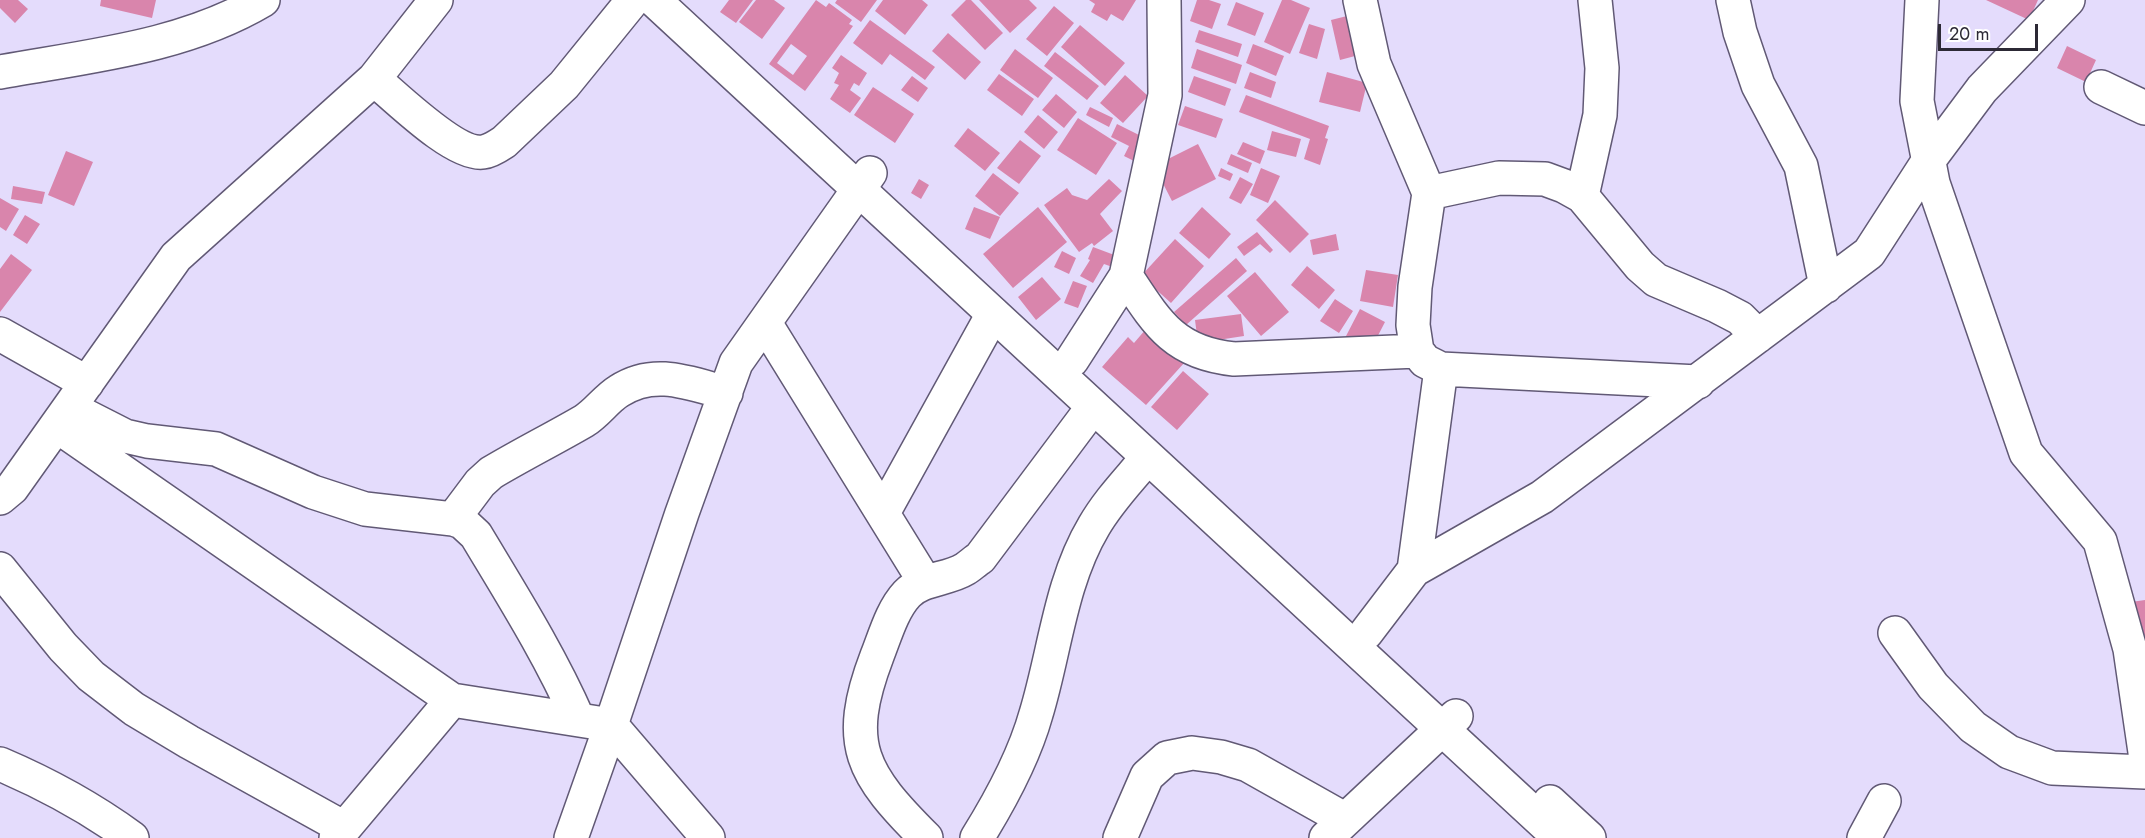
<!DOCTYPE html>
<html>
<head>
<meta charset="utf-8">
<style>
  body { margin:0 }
  #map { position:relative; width:2145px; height:838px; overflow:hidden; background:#e4dcfc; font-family:Jost,sans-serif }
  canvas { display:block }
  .scale { position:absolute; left:1938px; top:24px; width:100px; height:27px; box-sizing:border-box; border:3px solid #2c2935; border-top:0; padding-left:8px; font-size:18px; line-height:21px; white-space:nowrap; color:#2c2935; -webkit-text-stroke:4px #fff; paint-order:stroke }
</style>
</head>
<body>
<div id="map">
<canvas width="2145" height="838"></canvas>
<div class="scale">20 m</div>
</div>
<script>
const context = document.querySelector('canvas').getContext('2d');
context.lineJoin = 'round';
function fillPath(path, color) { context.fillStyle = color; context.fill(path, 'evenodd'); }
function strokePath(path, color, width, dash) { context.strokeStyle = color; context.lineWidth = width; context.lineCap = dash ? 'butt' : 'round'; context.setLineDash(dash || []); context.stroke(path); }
fillPath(new Path2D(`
  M0 0H18L28 9 15 23 0 8Z
  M101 0H156L152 18 100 6Z
  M729 0H753L736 23 720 12Z
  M756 0H774L785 8 762 39 739 22Z
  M816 0 826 7 829 3 852 20 849 24 853 26 805 91 769 64ZM791 44 807 56 793 75 777 63Z
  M837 0H877L861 22 835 3Z
  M883 0H922L928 5 905 35 875 11Z
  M966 0H971L1003 33 985 50 951 15Z
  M979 0H1029L1037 8 1010 33Z
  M1089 0H1136L1123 21 1111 14 1107 21 1091 12 1095 4Z
  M1197 0H1209L1221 4 1212 29 1190 21Z
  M1282 0H1291L1310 8 1290 54 1264 42Z
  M1986 0H2038L2029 20Z
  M1236 2 1264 13 1255 36 1227 25Z
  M1054 6 1074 23 1047 56 1026 39Z
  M1347 16 1355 56 1340 60 1331 20Z
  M870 20 935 67 925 80 890 54 882 65 853 43Z
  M1309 24 1325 29 1317 59 1299 53Z
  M1080 25 1125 63 1105 86 1061 47Z
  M1199 30 1242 44 1238 57 1195 42Z
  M948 33 981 62 965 80 932 51Z
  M1253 44 1284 56 1276 76 1246 63Z
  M2067 46 2096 60 2086 82 2057 68Z
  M1015 49 1053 78 1038 98 1000 70Z
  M1197 49 1242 65 1236 84 1191 68Z
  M1055 52 1099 86 1087 100 1044 66Z
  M841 55 867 73 859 86 854 83 850 90 861 98 850 113 830 99 839 85 834 83 839 73 832 68Z
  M1250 72 1276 82 1271 98 1244 88Z
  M1327 72 1367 83 1360 112 1319 102Z
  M999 74 1034 99 1022 116 987 90Z
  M1125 75 1148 96 1123 123 1100 103Z
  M912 76 928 88 918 102 901 90Z
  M1194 76 1231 89 1225 106 1188 92Z
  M873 87 914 114 895 143 854 115Z
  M1056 94 1077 112 1064 128 1042 110Z
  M1246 95 1329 126 1325 138 1328 139 1320 165 1304 159 1310 139 1239 112Z
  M1185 106 1223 119 1216 138 1178 125Z
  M1090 107 1113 118 1109 127 1086 115Z
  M1038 115 1058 132 1044 149 1024 132Z
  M1078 118 1117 143 1096 175 1057 150Z
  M1117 124 1147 139 1136 162 1124 156 1129 146 1111 137Z
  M968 128 1000 153 985 171 954 146Z
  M1272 131 1301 139 1296 157 1267 150Z
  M1020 140 1041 156 1019 184 997 168Z
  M1243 142 1265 151 1260 164 1237 154Z
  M1198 144 1216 179 1172 201 1154 166Z
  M66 151 93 162 74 206 48 195Z
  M1231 154 1252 163 1248 173 1227 164Z
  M1221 168 1233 174 1230 181 1218 176Z
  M1261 168 1280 176 1268 203 1250 195Z
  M993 173 1019 193 1000 216 975 196Z
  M1240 177 1253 184 1241 204 1229 198Z
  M919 179 929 185 921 199 911 193Z
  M1109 179 1122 191 1100 214 1113 231 1094 246 1092 243 1079 252 1044 205 1067 188 1072 195 1087 200Z
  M13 186 45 192 42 204 11 199Z
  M0 198 19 209 6 231 0 227Z
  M1275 200 1309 234 1290 253 1256 220Z
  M974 207 1000 217 990 239 965 229Z
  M1038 207 1067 242 1013 288 983 254Z
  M1202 207 1231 234 1209 259 1179 233Z
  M25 215 40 224 27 244 13 235Z
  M1257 232 1273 250 1270 253 1260 244 1244 256 1237 247Z
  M1336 234 1339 250 1313 255 1310 240Z
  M1175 239 1204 266 1171 303 1141 276Z
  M1093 247 1125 259 1121 270 1104 264 1093 283 1080 276 1090 260 1088 259Z
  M1062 251 1076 258 1069 274 1054 267Z
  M11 254 32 270 0 312V269Z
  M1236 258 1247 271 1186 325 1174 312Z
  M1307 266 1335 290 1319 309 1291 285Z
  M1366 270 1398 275 1393 307 1360 301Z
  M1255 272 1289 312 1261 336 1227 296Z
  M1042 277 1061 299 1036 320 1018 297Z
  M1073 281 1087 286 1078 308 1064 303Z
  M1335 299 1353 311 1339 333 1320 321Z
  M1360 309 1385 322 1370 351 1345 338Z
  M1241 314 1244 336 1198 343 1195 320Z
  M1146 329 1185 362 1146 405 1102 367 1128 337 1134 343Z
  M1183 371 1209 394 1177 430 1151 407Z
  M2145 600V635L2136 636 2131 602Z`), '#d985ac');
const minor = new Path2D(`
  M1360 0 1374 64 1429 193 1415 287 1413 325 1417 351 1425 361 1441 369 1698 382
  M1733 0 1740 32 1758 85 1801 166 1826 286
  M1922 0 1917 101 1933 183 2026 453 2100 541 2130 649 2145 752
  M0 72C89 56 184 47 263 0
  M374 79C397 98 455 156 483 152 491 151 498 146 504 142L564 85 633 0
  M2101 87 2145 108
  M1429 193 1499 178 1545 179 1564 186 1582 196 1640 266 1656 280 1717 306 1740 318 1758 336
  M1582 196 1600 115 1602 68 1595 0
  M1126 276C1157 323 1174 353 1234 359L1417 351
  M765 323 925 582
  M0 334 87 383
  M1072 360 1126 276 1165 95 1164 0
  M70 408 125 436 147 441 216 449 313 492 365 509 453 519 462 522 476 535C512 595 550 655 578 719
  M57 426 452 700 611 725 708 838
  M0 498 12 488 176 257 374 79 436 0
  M883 513 993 314
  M453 519 480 483 491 473C521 455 553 439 584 421 597 413 606 399 619 391 654 368 689 383 726 393
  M0 569 63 647 91 676 134 709 189 742 344 828
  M1414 570 1441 369
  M1366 633 1414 570 1542 497 1869 253 1929 160 1982 89 2068 0
  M1895 633 1933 686 1973 727 2009 752 2052 768 2145 772
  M0 764C47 784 91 808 132 838
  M336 838 452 700
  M571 838 611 725 682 513 736 363 870 173
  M926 838C862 774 843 745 877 656 885 636 892 610 907 594 922 578 947 580 965 569 970 566 975 561 980 558L1093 407
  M977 838C1000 801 1024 757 1036 714 1055 652 1060 583 1094 526 1109 500 1129 480 1147 458
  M1120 838 1147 776 1167 758 1192 753 1221 757 1248 765 1344 819
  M1326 838 1456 716
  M1864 838 1884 801`);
const tertiary = new Path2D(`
  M654 0 1560 838
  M1550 802 1589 838`);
strokePath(minor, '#615975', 36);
strokePath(tertiary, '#615975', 36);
strokePath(minor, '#fff', 33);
strokePath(tertiary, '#fff', 33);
</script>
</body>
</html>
